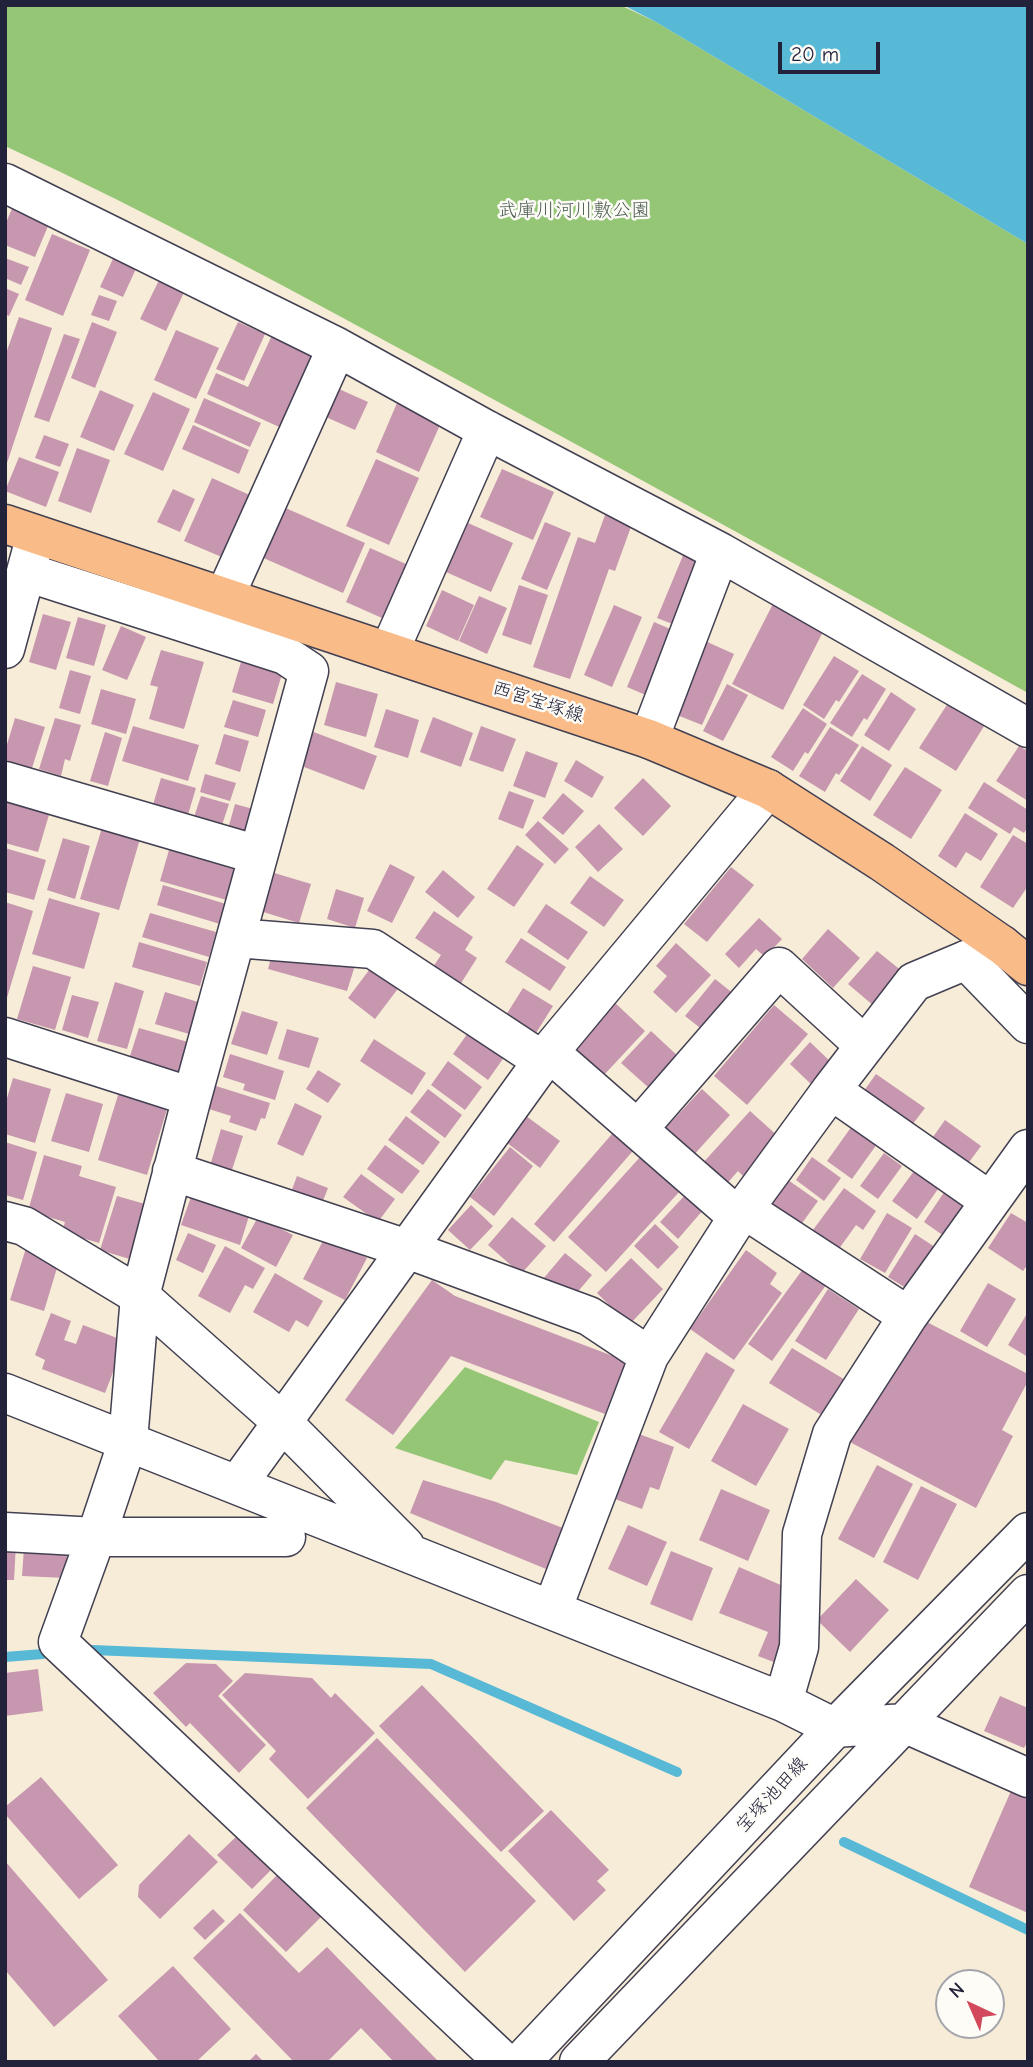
<!DOCTYPE html>
<html>
<head>
<meta charset="utf-8">
<style>
  body { margin:0 }
  #map { position:relative; width:1033px; height:2067px; overflow:hidden; background:#f6ecd7; font-family:"Comic Neue",sans-serif }
  canvas { display:block }
  .frame { position:absolute; inset:0; border:7px solid #22223b; pointer-events:none }
  .north { position:absolute; left:935px; top:1969px; width:70px; height:70px; box-sizing:border-box; background:#fdfcf7; border:2px solid #a5a5ac; border-radius:50%; rotate:316deg; font-size:19px; font-weight:700; line-height:28px; text-align:center; color:#22223b }
  .north::after { content:''; display:block; margin:auto; width:24px; height:32px; background:#d1495b; clip-path:polygon(50% 0,100% 100%,50% 72%,0 100%) }
  .scale { position:absolute; left:778px; top:42px; width:102px; height:32px; box-sizing:border-box; border:4px solid #22223b; border-top:0; padding-left:9px; font-size:21px; line-height:24px; white-space:nowrap; color:#22223b; -webkit-text-stroke:5px #fdfcf7; paint-order:stroke }
</style>
</head>
<body>
<div id="map">
<canvas width="1033" height="2067"></canvas>
<div class="frame"></div>
<div class="north">N</div>
<div class="scale">20 m</div>
</div>
<script>
const context = document.querySelector('canvas').getContext('2d');
context.lineJoin = 'round';
function fillPath(path, color) { context.fillStyle = color; context.fill(path, 'evenodd'); }
function strokePath(path, color, width, dash) { context.strokeStyle = color; context.lineWidth = width; context.lineCap = dash ? 'butt' : 'round'; context.setLineDash(dash || []); context.stroke(path); }
function drawText(font, color, halo, rows, align = 'center') {
  context.font = font + ' "Comic Neue","Klee One",sans-serif'; context.lineWidth = 5; context.setLineDash([]); context.textBaseline = 'middle'; context.strokeStyle = halo; context.fillStyle = color; for (const [text, x, y, turn = 0] of rows) {
    context.save(); context.translate(x, y); context.rotate((+turn || 0) * Math.PI / 180); context.textAlign = isNaN(turn) ? turn : align; if (halo) context.strokeText(text, 0, 0); context.fillText(text, 0, 0); context.restore();
  }
}
fillPath(new Path2D(`
  M5 5H620L656 22 1028 244V693C834 585 640 479 445 373 300 295 155 215 5 146Z
  M465 1367 599 1422 577 1475 505 1460 491 1480 395 1448Z`), '#94c676');
fillPath(new Path2D(`
  M623 5H1028V244L656 22Z`), '#57b9d6');
strokePath(new Path2D(`
  M93 1650 431 1664 677 1772
  M5 1657 43 1654
  M844 1842 1028 1930`), '#57b9d6', 10);
fillPath(new Path2D(`
  M14 204 51 219 35 257 5 245V225Z
  M52 234 90 250 63 316 25 300Z
  M117 250 140 260 123 297 100 287Z
  M5 258 29 267 21 285 5 278Z
  M162 274 187 286 166 331 140 319Z
  M5 288 19 294 9 316 5 314Z
  M99 295 117 301 109 321 91 315Z
  M19 317 52 328 6 466 5 356Z
  M92 322 117 332 95 388 71 378Z
  M238 322 265 334 244 381 216 369Z
  M176 330 219 348 196 399 154 380Z
  M274 331 323 352 288 431 207 394 216 373 248 387Z
  M64 334 80 339 49 422 34 417Z
  M339 389 368 402 355 430 326 417Z
  M100 390 134 405 114 451 80 437Z
  M153 392 190 409 163 471 124 454Z
  M400 396 444 416 419 472 376 452Z
  M204 398 261 423 250 447 194 422Z
  M193 425 249 450 239 474 182 449Z
  M44 435 69 444 60 467 35 458Z
  M77 448 110 460 91 513 58 501Z
  M19 457 59 472 46 507 5 491Z
  M376 459 419 478 389 545 346 526Z
  M502 469 554 492 533 540 480 517Z
  M212 478 252 496 224 558 184 541Z
  M173 489 195 499 180 532 157 522Z
  M281 506 365 543 343 593 259 556Z
  M605 515 632 524 615 571 609 569 570 679 533 667 578 537 595 543Z
  M545 522 571 533 547 590 521 579Z
  M468 523 513 543 491 592 446 572Z
  M370 548 406 564 382 618 346 602Z
  M684 553 706 562 680 627 657 618Z
  M519 585 548 595 531 645 502 635Z
  M442 590 474 605 458 641 426 626Z
  M479 596 507 608 487 654 459 641Z
  M776 598 827 624 783 710 732 684Z
  M614 605 642 617 612 687 584 675Z
  M43 614 71 622 56 670 29 662Z
  M78 617 106 625 94 666 66 658Z
  M654 622 675 631 648 696 627 687Z
  M121 626 146 637 127 680 102 670Z
  M703 640 734 654 702 725 672 713Z
  M161 650 204 662 184 729 149 719 158 687 150 685Z
  M834 656 859 671 839 702 836 700 824 719 803 705Z
  M241 662 282 674 273 704 232 692Z
  M70 670 91 676 80 714 59 708Z
  M862 674 886 689 867 720 864 718 852 737 830 723Z
  M336 682 378 694 366 737 324 725Z
  M727 684 748 695 723 741 703 731Z
  M101 689 136 699 126 734 91 724Z
  M891 692 916 709 889 751 864 735Z
  M233 700 266 710 258 737 224 727Z
  M950 700 986 723 956 771 919 748Z
  M803 708 827 724 808 754 805 752 793 771 771 757Z
  M386 709 419 720 408 758 374 747Z
  M433 717 473 733 461 767 420 752Z
  M15 718 45 727 32 768 5 760V751Z
  M55 718 81 725 70 761 65 759 61 776 39 769Z
  M133 726 199 745 188 781 122 761Z
  M481 726 516 739 503 772 469 760Z
  M830 727 859 745 839 775 836 773 825 792 799 776Z
  M311 731 377 756 364 790 299 765Z
  M105 732 122 738 108 786 90 781Z
  M224 734 249 741 240 772 215 764Z
  M862 746 892 765 870 801 840 781Z
  M1019 746 1028 751V801L996 781Z
  M526 751 558 763 545 798 513 786Z
  M576 760 604 777 592 798 564 781Z
  M905 767 942 790 911 839 873 815Z
  M205 774 236 783 230 801 200 792Z
  M161 778 196 788 187 818 152 808Z
  M643 778 671 806 643 836 614 808Z
  M984 782 1028 810V827L1024 833 1014 827 1010 834 968 808Z
  M509 791 534 800 523 829 498 819Z
  M563 793 584 811 563 835 542 818Z
  M5 795 51 808 38 852 5 843Z
  M201 796 229 804 222 825 194 817Z
  M235 804 253 809 246 834 228 829Z
  M965 813 998 834 981 861 966 852 956 868 938 856Z
  M538 821 569 849 555 864 525 835Z
  M599 824 623 849 598 872 575 847Z
  M102 828 140 839 119 910 80 899Z
  M1013 835 1028 844V886L1013 908 980 887Z
  M63 838 90 846 75 899 47 890Z
  M517 845 544 864 514 907 487 889Z
  M5 848 46 860 34 900 5 892Z
  M169 850 240 871 230 901 160 881Z
  M390 864 415 877 392 923 367 911Z
  M731 867 754 885 707 942 684 924Z
  M443 870 475 897 458 918 425 892Z
  M271 872 311 884 299 923 260 911Z
  M590 876 624 900 604 927 570 903Z
  M163 885 226 904 220 924 157 905Z
  M336 889 364 898 355 928 327 919Z
  M49 898 100 913 84 969 32 954Z
  M5 902 33 911 6 1001H5Z
  M546 904 588 932 568 960 527 932Z
  M434 911 473 937 465 950 477 958 458 988 431 970 441 955 415 938Z
  M150 913 216 932 209 957 142 937Z
  M759 918 782 939 765 957 756 949 739 968 725 954Z
  M828 929 860 958 833 988 802 959Z
  M521 938 566 967 550 991 505 962Z
  M139 942 207 962 200 986 132 967Z
  M676 943 711 975 676 1013 653 992 667 976 656 966Z
  M273 951 356 962 347 991 268 969Z
  M877 951 903 972 874 1006 848 984Z
  M376 961 403 982 375 1019 348 998Z
  M33 966 71 977 55 1030 17 1019Z
  M715 979 734 994 704 1031 685 1016Z
  M115 982 144 991 127 1049 97 1041Z
  M523 988 553 1006 536 1033 506 1015Z
  M165 992 205 1004 196 1036 155 1024Z
  M72 995 99 1002 88 1038 62 1030Z
  M613 1001 645 1031 603 1076 571 1047Z
  M774 1005 808 1034 747 1105 714 1076Z
  M242 1011 278 1022 267 1055 231 1044Z
  M139 1028 188 1042 178 1073 129 1059Z
  M287 1029 319 1038 309 1068 278 1059Z
  M470 1030 505 1056 488 1080 453 1054Z
  M651 1031 679 1057 649 1088 621 1063Z
  M374 1039 426 1073 412 1095 360 1061Z
  M810 1042 834 1065 814 1087 790 1064Z
  M230 1054 284 1071 275 1100 243 1090 245 1084 223 1077Z
  M448 1061 482 1087 465 1110 431 1085Z
  M318 1070 341 1084 328 1103 306 1089Z
  M876 1074 925 1108 909 1129 861 1095Z
  M13 1078 51 1089 35 1143 5 1134V1105Z
  M216 1086 270 1103 265 1119 261 1118 256 1131 229 1122 231 1116 209 1109Z
  M428 1089 462 1115 445 1138 410 1112Z
  M702 1089 730 1115 691 1158 662 1132Z
  M119 1092 168 1106 147 1175 98 1160Z
  M66 1093 103 1104 89 1152 51 1141Z
  M295 1103 322 1116 303 1156 277 1144Z
  M750 1111 780 1138 744 1177 738 1171 724 1187 701 1165Z
  M522 1113 560 1141 540 1168 502 1139Z
  M406 1116 440 1142 423 1165 388 1140Z
  M945 1120 981 1146 964 1169 928 1144Z
  M852 1126 877 1144 852 1179 827 1161Z
  M618 1127 638 1145 554 1242 534 1224Z
  M221 1129 243 1136 230 1176 209 1169Z
  M5 1142 37 1152 23 1200 5 1195Z
  M385 1145 420 1171 402 1194 367 1169Z
  M510 1147 533 1166 494 1216 470 1197Z
  M884 1153 902 1166 878 1199 860 1186Z
  M44 1155 82 1166 79 1176 116 1187 99 1243 62 1232 65 1222 28 1211Z
  M641 1156 680 1191 606 1272 568 1237Z
  M812 1157 841 1178 824 1201 796 1180Z
  M914 1171 938 1189 917 1219 892 1201Z
  M361 1174 395 1199 378 1222 343 1197Z
  M297 1176 328 1188 319 1211 288 1200Z
  M788 1180 818 1201 800 1226 770 1204Z
  M844 1188 876 1211 863 1230 856 1225 836 1253 810 1234Z
  M945 1191 972 1211 951 1241 924 1222Z
  M687 1193 704 1209 678 1239 660 1222Z
  M192 1194 250 1213 240 1245 181 1225Z
  M117 1196 152 1206 136 1261 100 1250Z
  M471 1205 493 1226 470 1250 448 1230Z
  M887 1213 912 1228 885 1273 860 1259Z
  M1011 1213 1028 1223V1264L1023 1271 988 1248Z
  M258 1217 293 1235 276 1267 241 1248Z
  M512 1217 546 1246 521 1274 488 1245Z
  M655 1224 679 1247 658 1269 634 1246Z
  M188 1233 216 1245 203 1273 176 1260Z
  M915 1234 941 1251 914 1293 888 1277Z
  M325 1237 367 1258 345 1300 303 1279Z
  M225 1246 265 1268 253 1289 245 1285 230 1313 198 1296Z
  M26 1248 60 1258 44 1311 10 1300Z
  M746 1250 777 1273 770 1284 782 1293 734 1360 690 1329Z
  M565 1253 592 1275 569 1302 543 1279Z
  M631 1258 663 1289 629 1325 597 1293Z
  M803 1269 826 1285 772 1361 748 1344Z
  M275 1273 323 1301 308 1327 296 1320 289 1332 253 1312Z
  M432 1280 455 1296 626 1361 605 1414 451 1356 393 1435 345 1400Z
  M988 1283 1016 1299 987 1347 960 1331Z
  M828 1289 859 1309 826 1360 795 1341Z
  M1028 1312V1357L1008 1345Z
  M51 1313 71 1321 64 1340 76 1344 83 1325 125 1341 105 1393 42 1369 45 1360 35 1355Z
  M917 1317 1028 1374V1381L1002 1430 1013 1436 976 1508 846 1440Z
  M792 1348 847 1381 825 1417 769 1383Z
  M706 1352 735 1370 689 1449 659 1432Z
  M743 1404 789 1429 756 1486 711 1461Z
  M639 1434 674 1447 659 1490 650 1487 642 1509 615 1499Z
  M877 1465 913 1484 874 1558 838 1539Z
  M423 1480 496 1502 568 1530 551 1571 410 1513Z
  M921 1486 957 1504 918 1580 883 1562Z
  M721 1489 770 1510 748 1561 699 1540Z
  M628 1525 667 1542 647 1586 608 1569Z
  M5 1544H16L14 1580H5Z
  M24 1548 67 1550 66 1578 22 1576Z
  M671 1551 713 1568 692 1621 650 1604Z
  M739 1567 790 1589 784 1666 758 1656 768 1632 719 1613Z
  M856 1579 889 1610 850 1652 817 1620Z
  M186 1663 216 1664 233 1681 218 1696 266 1745 239 1773 190 1723 186 1727 153 1693Z
  M38 1669 43 1711 5 1716V1673Z
  M245 1673 312 1678 331 1698 335 1693 375 1733 308 1799 269 1759 276 1751 222 1695Z
  M422 1685 544 1811 501 1852 379 1726Z
  M1000 1696 1028 1708V1741L1024 1748 984 1731Z
  M377 1738 536 1901 465 1972 306 1808Z
  M41 1777 118 1865 79 1899 5 1814V1807Z
  M1014 1784 1028 1790V1913L969 1887Z
  M551 1810 609 1870 597 1881 606 1890 574 1921 508 1851Z
  M189 1834 218 1862 160 1919 138 1897 139 1885Z
  M239 1834 273 1868 252 1889 217 1855Z
  M5 1861 108 1980 54 2027 5 1970Z
  M278 1874 321 1917 286 1952 243 1910Z
  M213 1909 225 1921 205 1940 193 1928Z
  M240 1913 299 1973 327 1947 437 2060 435 2062H394L361 2028 327 2062H294L193 1958Z
  M173 1966 231 2029 196 2062H160L118 2016Z
  M256 2054 264 2062H248Z`), '#c797af');
const minor = new Path2D(`
  M5 183 337 347 487 430 720 552 1028 728
  M26 572 285 655 309 671 192 1097 140 1296 128 1441 96 1537 58 1642 504 2062
  M224 598 337 347
  M5 649 33 546
  M389 652 487 430
  M649 739 720 552
  M5 781 258 855
  M236 938 373 949 543 1061
  M966 960 1028 1024
  M5 1037 192 1097
  M549 1052 738 1217
  M831 1090 990 1201
  M638 1129 779 967 865 1046
  M172 1171 407 1249 589 1316 649 1356
  M744 1209 908 1316
  M5 1221 24 1226 140 1296 282 1422 405 1546
  M5 1393 783 1702 835 1728 904 1723 1028 1778
  M237 1485 549 1052 768 789
  M5 1532 96 1537H286
  M552 1610 649 1356 738 1217 831 1090 914 982 1002 945
  M783 1702 799 1647 802 1534 832 1434 908 1316 1028 1149
  M521 2062 835 1728 1028 1532
  M579 2062 1028 1594`);
const major = new Path2D(`
  M5 524 649 739 768 789 882 862 1002 945 1028 966`);
strokePath(minor, '#424052', 41);
strokePath(major, '#424052', 41);
strokePath(minor, '#fff', 38);
strokePath(major, '#f9bc89', 38);
drawText('19px', '#4a5b50', '#fdfcf7', [
  ["武庫川河川敷公園",574,211]
]);
drawText('19px', '#22223b', '#fdfcf7', [
  ["西宮宝塚線",538,702,18],
  ["宝塚池田線",772,1795,-47]
]);
</script>
</body>
</html>
